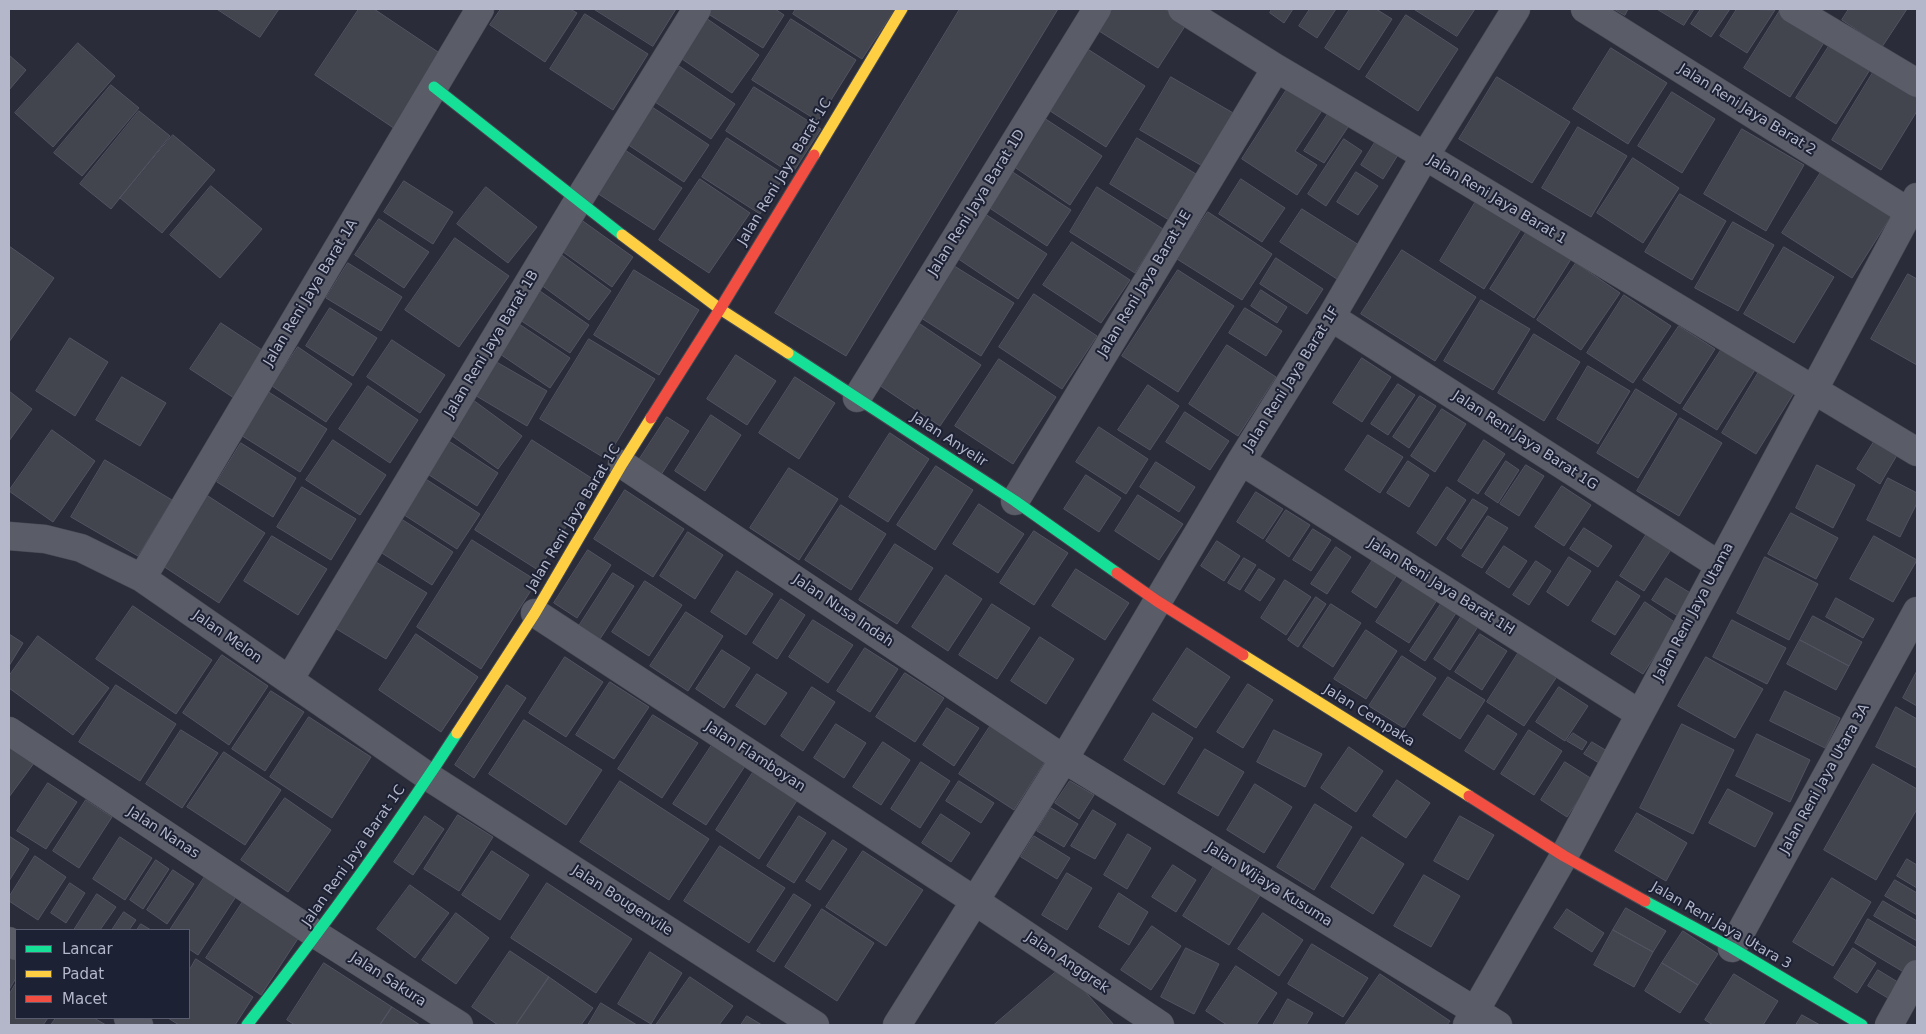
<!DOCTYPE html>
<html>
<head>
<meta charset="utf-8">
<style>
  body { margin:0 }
  #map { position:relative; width:1926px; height:1034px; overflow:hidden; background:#2a2d39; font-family:"DejaVu Sans",sans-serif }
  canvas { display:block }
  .frame { position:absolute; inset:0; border:10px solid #b4b7ca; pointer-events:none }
  .legend { position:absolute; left:15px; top:929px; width:175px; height:90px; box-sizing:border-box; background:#1d2134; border:1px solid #595d70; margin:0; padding:6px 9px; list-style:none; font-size:15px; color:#b4b7ca }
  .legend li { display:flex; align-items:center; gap:10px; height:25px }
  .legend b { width:25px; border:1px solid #595d70 }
</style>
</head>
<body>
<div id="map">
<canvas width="1926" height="1034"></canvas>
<div class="frame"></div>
<ul class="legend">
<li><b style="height:6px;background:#16e098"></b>Lancar</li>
<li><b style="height:6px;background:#ffcf43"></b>Padat</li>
<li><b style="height:6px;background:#f24e42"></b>Macet</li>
</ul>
</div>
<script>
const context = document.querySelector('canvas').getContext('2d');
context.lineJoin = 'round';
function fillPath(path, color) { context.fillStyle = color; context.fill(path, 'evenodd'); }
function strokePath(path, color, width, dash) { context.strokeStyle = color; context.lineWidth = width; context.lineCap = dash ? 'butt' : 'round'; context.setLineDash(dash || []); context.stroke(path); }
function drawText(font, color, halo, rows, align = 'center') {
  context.font = font + ' "DejaVu Sans",sans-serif'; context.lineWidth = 4; context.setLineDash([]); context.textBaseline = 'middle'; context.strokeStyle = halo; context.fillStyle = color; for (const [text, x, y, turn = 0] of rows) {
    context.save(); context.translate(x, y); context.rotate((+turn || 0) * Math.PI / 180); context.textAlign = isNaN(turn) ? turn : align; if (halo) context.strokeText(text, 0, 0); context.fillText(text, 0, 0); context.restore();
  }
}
const building = new Path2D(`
  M217 9H279L260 37Z
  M359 9H374L447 58 398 131 315 75Z
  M501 9H570L577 13 545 62 490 25Z
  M594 9H676L653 46Z
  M707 9H775L784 15 763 48 705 12Z
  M796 9H895L862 59 793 14Z
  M960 9H1058L846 356 775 313Z
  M1113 9H1165L1187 23 1158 68 1099 31Z
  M1272 9H1293L1284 23 1270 13Z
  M1310 9H1336L1317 38 1299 26Z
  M1350 9H1376L1392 19 1359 70 1325 48Z
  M1414 9H1475L1457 36Z
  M1614 9H1628L1625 15Z
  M1657 9H1694L1684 25Z
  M1701 9H1730L1711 37 1691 24Z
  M1737 9 1775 10 1747 53 1720 36Z
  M1781 9 1828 36 1790 97 1744 68Z
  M1849 9H1907L1882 47 1842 20Z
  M585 14 648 54 613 110 550 69Z
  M1406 15 1458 49 1418 111 1366 77Z
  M706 18 759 55 732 93 679 57Z
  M791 19 856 60 818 121 752 80Z
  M78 43 115 76 53 147 15 113Z
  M1831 43 1871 68 1836 124 1796 98Z
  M1086 48 1145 86 1106 147 1047 109Z
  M1611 48 1667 83 1628 144 1573 109Z
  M9 55 26 70 9 90Z
  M676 64 735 104 711 139 652 100Z
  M1874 71 1917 98V111L1881 170 1832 140Z
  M1171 77 1235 114 1204 167 1140 130Z
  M1497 77 1570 122 1532 183 1459 139Z
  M1291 83 1325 106 1295 151 1317 165 1297 195 1242 159Z
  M111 85 139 108 82 176 54 153Z
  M754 87 821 129 792 174 726 131Z
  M1672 92 1715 119 1682 173 1638 146Z
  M652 107 709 145 684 182 627 144Z
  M1332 108 1352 121 1324 163 1304 151Z
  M139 111 170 136 111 209 80 184Z
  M1041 116 1102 156 1070 205 1010 164Z
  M1578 127 1627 156 1591 217 1542 188Z
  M1742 129 1804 165 1766 231 1704 194Z
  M173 135 215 170 162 233 120 198Z
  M1379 136 1401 150 1383 179 1361 165Z
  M727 138 785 175 760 214 702 177Z
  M1137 138 1196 174 1169 220 1110 184Z
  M1344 139 1362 151 1326 206 1308 194Z
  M625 150 682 188 654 230 597 193Z
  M1633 158 1679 188 1643 243 1597 213Z
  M1823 169 1893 213 1852 278 1782 233Z
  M1011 171 1071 210 1047 246 988 207Z
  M1356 172 1378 186 1358 215 1337 202Z
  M700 179 750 213 709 273 659 240Z
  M1241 179 1285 208 1262 242 1219 214Z
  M404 181 453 212 433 244 384 212Z
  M211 186 262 229 220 278 170 235Z
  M486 187 537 227 508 263 457 224Z
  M1097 187 1163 229 1135 273 1070 232Z
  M1680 194 1726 221 1692 280 1645 252Z
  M1478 198 1523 226 1484 289 1440 261Z
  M1302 209 1362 247 1340 281 1280 242Z
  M982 212 1047 254 1018 299 954 256Z
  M1208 212 1272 254 1242 300 1177 259Z
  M379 219 429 252 404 288 355 255Z
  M580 219 633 257 612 287 559 249Z
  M1733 222 1774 245 1738 311 1695 288Z
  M1529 228 1573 256 1534 318 1490 289Z
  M455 238 509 276 459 347 405 310Z
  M1072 242 1130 280 1101 323 1043 285Z
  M9 246 54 278 9 342Z
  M1784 247 1834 277 1794 343 1744 314Z
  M1402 250 1476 297 1435 361 1361 314Z
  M559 253 611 291 589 320 537 282Z
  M1276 258 1323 289 1307 314 1260 284Z
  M348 263 402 297 381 331 326 298Z
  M1576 263 1620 293 1581 350 1537 320Z
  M951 264 1014 303 981 356 918 316Z
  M634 270 699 310 659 375 594 335Z
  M1178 270 1234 306 1178 392 1122 356Z
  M1908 274 1917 279V365L1871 339Z
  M537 289 589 325 570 353 517 318Z
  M1261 290 1287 307 1277 323 1251 306Z
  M1034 294 1097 336 1062 389 999 347Z
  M1624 295 1671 326 1633 383 1587 353Z
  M1481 300 1530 329 1493 390 1444 361Z
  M330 308 377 338 353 376 306 346Z
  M1245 308 1282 331 1266 356 1229 333Z
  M516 322 570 358 550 388 497 352Z
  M917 322 981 365 940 426 876 383Z
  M221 323 265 352 234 398 190 369Z
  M1679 326 1715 349 1680 404 1643 380Z
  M1534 334 1580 362 1544 421 1498 393Z
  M70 338 108 362 75 416 36 391Z
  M589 339 655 379 606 459 540 419Z
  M392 340 445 375 420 413 367 377Z
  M1725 344 1758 365 1717 430 1683 409Z
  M1227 345 1276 377 1238 436 1189 404Z
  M298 347 352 384 326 422 272 386Z
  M736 355 776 381 747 425 707 399Z
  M1362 358 1391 377 1362 422 1333 403Z
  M999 359 1056 397 1013 464 955 426Z
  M493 360 547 391 527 426 473 394Z
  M1588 366 1630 391 1598 444 1557 419Z
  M1760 370 1795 391 1756 454 1722 433Z
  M122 377 166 403 140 446 96 420Z
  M795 377 835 403 799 459 759 433Z
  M1398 384 1415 395 1388 435 1371 424Z
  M1148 385 1179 406 1150 450 1118 430Z
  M368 386 418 420 390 463 339 429Z
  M1636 389 1677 414 1638 478 1597 453Z
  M9 391 32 409 9 441Z
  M267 391 327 429 300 472 239 434Z
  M1420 396 1436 406 1409 448 1393 437Z
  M469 397 522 436 498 469 444 430Z
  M1442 409 1466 424 1435 472 1411 456Z
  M1185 412 1229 441 1210 470 1166 442Z
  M711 415 741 435 705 491 675 471Z
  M667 417 689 431 659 478 637 463Z
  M1680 418 1722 443 1679 516 1637 491Z
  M1099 427 1148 459 1126 494 1076 462Z
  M52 430 95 461 53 522 9 491Z
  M890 433 929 459 888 522 849 497Z
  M1368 435 1403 457 1380 493 1345 470Z
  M1877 437 1900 450 1880 484 1857 469Z
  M444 438 498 473 477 506 423 471Z
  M333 440 386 475 360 515 306 480Z
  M532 440 596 481 538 570 475 530Z
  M1484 440 1505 454 1478 494 1458 481Z
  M241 443 296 478 273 517 217 482Z
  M105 460 172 500 138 556 71 517Z
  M1408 461 1429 475 1409 507 1387 493Z
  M1506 461 1519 470 1498 503 1485 494Z
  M1156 462 1195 487 1179 512 1140 487Z
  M1526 465 1544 476 1519 516 1500 504Z
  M1817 465 1855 485 1833 528 1796 508Z
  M936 466 973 490 935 550 897 525Z
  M789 468 838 499 799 560 750 528Z
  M1086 475 1121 498 1099 532 1064 509Z
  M421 476 480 514 457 549 398 511Z
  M1888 478 1917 493V503L1900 537 1867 520Z
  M1562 486 1591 505 1564 546 1535 527Z
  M302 487 356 519 331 560 277 527Z
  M1447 487 1466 500 1436 546 1417 533Z
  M625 490 684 529 653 577 594 539Z
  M1256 492 1283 509 1263 539 1237 522Z
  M1138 495 1183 524 1159 560 1115 531Z
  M208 496 265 533 219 603 163 566Z
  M1473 499 1488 508 1461 549 1447 539Z
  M979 504 1024 534 998 573 953 544Z
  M841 505 886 534 851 590 805 560Z
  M1286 510 1310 525 1289 557 1266 541Z
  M1791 513 1838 538 1816 579 1768 554Z
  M395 515 453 552 432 585 374 548Z
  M1488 516 1508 528 1482 568 1462 556Z
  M1584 528 1612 546 1598 567 1570 549Z
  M1313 529 1331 540 1311 571 1293 560Z
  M1034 531 1068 553 1034 605 1000 583Z
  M688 532 723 555 695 599 660 576Z
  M1648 532 1672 548 1644 591 1620 576Z
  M272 536 327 569 298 615 244 581Z
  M1874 536 1917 560 1893 602 1850 579Z
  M472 540 537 581 481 669 417 627Z
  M1217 541 1240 556 1224 581 1201 566Z
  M895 544 933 568 897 624 859 600Z
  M1504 546 1527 561 1509 588 1486 573Z
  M1336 547 1351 557 1327 594 1311 584Z
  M588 550 611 565 577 618 554 603Z
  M1378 552 1402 567 1376 608 1352 592Z
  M1569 557 1591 571 1568 606 1547 592Z
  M1765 557 1818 584 1789 640 1737 613Z
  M1244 558 1256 565 1240 590 1228 583Z
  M371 559 427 593 386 659 330 625Z
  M1536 561 1551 571 1529 605 1513 595Z
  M1076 569 1129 603 1105 640 1052 606Z
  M1259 569 1275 579 1260 601 1245 591Z
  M737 571 773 594 746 635 711 612Z
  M613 573 634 586 600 639 579 626Z
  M1408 573 1441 594 1409 643 1376 622Z
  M946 575 982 599 948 651 912 627Z
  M1666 578 1692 594 1678 616 1652 600Z
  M1285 580 1311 597 1286 635 1261 618Z
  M645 581 682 605 649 656 612 632Z
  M1617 581 1640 596 1615 635 1592 621Z
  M1316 597 1326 604 1298 647 1288 640Z
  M1836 598 1874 619 1863 638 1826 617Z
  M781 599 805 615 777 659 753 643Z
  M1443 601 1458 610 1425 661 1410 651Z
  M1645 602 1676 623 1643 674 1611 654Z
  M992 604 1030 628 997 679 959 655Z
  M1331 604 1361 623 1333 667 1303 647Z
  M133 606 212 660 176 714 96 659Z
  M686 612 723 636 688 691 650 666Z
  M1463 614 1479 625 1450 670 1434 659Z
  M1813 616 1862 642 1849 666 1800 640Z
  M813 620 853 645 828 683 789 657Z
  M1732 620 1786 648 1767 684 1713 657Z
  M1366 630 1397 651 1366 699 1334 679Z
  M9 634 23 643 9 666Z
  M416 634 478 677 441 732 379 690Z
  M1480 634 1507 651 1482 690 1455 672Z
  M38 636 109 688 73 735 9 688V676Z
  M1040 637 1074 659 1046 704 1011 681Z
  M1800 640 1849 666 1836 690 1787 664Z
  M1524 644 1562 669 1524 726 1487 702Z
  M865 648 898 669 870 712 837 691Z
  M1187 648 1230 677 1196 728 1153 700Z
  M722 650 750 668 724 708 696 689Z
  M222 655 268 686 229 745 183 713Z
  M1402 656 1436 678 1404 728 1369 706Z
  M565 657 603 682 566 737 529 713Z
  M1706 657 1763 689 1735 738 1678 706Z
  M1917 671V706L1903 698Z
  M905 673 944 698 915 742 876 717Z
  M757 674 787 693 765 725 736 706Z
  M1448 677 1485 700 1460 739 1423 715Z
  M610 682 649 707 614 759 576 735Z
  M1248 684 1273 700 1243 748 1217 732Z
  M116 685 176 724 140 781 79 742Z
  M507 685 526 698 474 778 455 765Z
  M812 687 835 702 803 751 781 736Z
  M1559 687 1588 706 1565 741 1536 722Z
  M271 691 304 712 265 771 232 749Z
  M1785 691 1840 718 1825 748 1770 721Z
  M1896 707 1917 719V768L1876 747Z
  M947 708 979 728 954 766 923 745Z
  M1153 713 1193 738 1164 785 1124 760Z
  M653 715 698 743 662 798 618 769Z
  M1488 715 1517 734 1494 770 1465 751Z
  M309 717 371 757 332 818 270 777Z
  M524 720 602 770 566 825 489 774Z
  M836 724 866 743 844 778 814 758Z
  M1682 724 1734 750 1693 834 1640 808Z
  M991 725 1046 760 1014 810 959 774Z
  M181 730 218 753 182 808 146 784Z
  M1274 730 1322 754 1305 787 1257 762Z
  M1529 730 1562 751 1534 795 1501 774Z
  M1573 733 1587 742 1582 750 1567 741Z
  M1757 734 1810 760 1790 802 1736 776Z
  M9 738 37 759 9 797Z
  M883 742 910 760 881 805 853 787Z
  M1592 742 1607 751 1599 763 1584 754Z
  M712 745 745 766 706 825 673 804Z
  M1349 747 1383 771 1356 812 1321 788Z
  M1205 749 1244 772 1218 816 1178 793Z
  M224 752 281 790 245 845 187 807Z
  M921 762 950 781 920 828 891 809Z
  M1565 762 1592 779 1567 817 1541 800Z
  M1873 764 1917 789V809L1876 880 1824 850Z
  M754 771 798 799 759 859 716 830Z
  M1397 780 1430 803 1406 838 1373 816Z
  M620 781 709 839 669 900 580 842Z
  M959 781 994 803 981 823 946 801Z
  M1070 781 1094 795 1079 819 1055 803Z
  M48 783 77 802 46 849 17 831Z
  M1255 784 1292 807 1264 853 1227 830Z
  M1728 789 1773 813 1755 847 1709 823Z
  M285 798 331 830 288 892 241 860Z
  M86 800 112 817 79 868 53 851Z
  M1315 804 1352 827 1314 890 1277 867Z
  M1051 808 1078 824 1064 847 1037 831Z
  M1093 810 1116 824 1095 859 1071 846Z
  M1637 813 1687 843 1666 881 1615 851Z
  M941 814 970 833 951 862 922 843Z
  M458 815 493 837 459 891 424 869Z
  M425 816 444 829 413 875 394 862Z
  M799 816 826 833 794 883 767 866Z
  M1460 816 1494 835 1468 880 1434 861Z
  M1128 834 1151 848 1127 889 1104 875Z
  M9 836 29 849 9 881Z
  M1034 836 1070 858 1057 879 1021 857Z
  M120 837 152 858 125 900 93 879Z
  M1362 837 1404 864 1373 914 1331 887Z
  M833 840 847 849 820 890 806 881Z
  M720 846 785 888 749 943 684 901Z
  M492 851 529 875 500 920 462 895Z
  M863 851 923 890 886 946 826 907Z
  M35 856 66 877 38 920 9 901V897Z
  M1907 859 1917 865V888L1897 876Z
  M156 860 169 869 143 909 130 900Z
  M1216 863 1262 892 1229 945 1183 916Z
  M1173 865 1196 880 1176 912 1152 897Z
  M173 870 194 884 167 924 147 910Z
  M1067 873 1092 888 1067 930 1042 915Z
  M206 875 237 895 198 955 189 949V930H170Z
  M1424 875 1460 896 1431 947 1394 926Z
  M1832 878 1871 902 1833 966 1793 942Z
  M1895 880 1917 893V915L1885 896Z
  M70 883 85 893 66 923 51 913Z
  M547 883 632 939 596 993 511 938Z
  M410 885 449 913 415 958 377 929Z
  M1119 893 1148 912 1129 945 1099 927Z
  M97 894 116 907 100 930H74Z
  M794 894 811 905 774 962 757 951Z
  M246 897 301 934 261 995 206 958Z
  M1883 901 1917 921V941L1874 916Z
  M1626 908 1666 931 1653 952 1613 930Z
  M822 909 874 943 837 1001 785 967Z
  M1567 909 1604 933 1592 952 1554 928Z
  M124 912 136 920 129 930H112Z
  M456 913 489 938 456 984 422 960Z
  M1263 913 1303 940 1279 976 1238 949Z
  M1868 919 1917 948V968L1912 977 1855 943Z
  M141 924 151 930H137Z
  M1152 926 1181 946 1151 990 1121 970Z
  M1613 930 1653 952 1634 987 1594 965Z
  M1683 931 1718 954 1698 985 1662 963Z
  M1312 944 1368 978 1343 1017 1288 984Z
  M1186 948 1219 964 1194 1014 1161 997Z
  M1853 948 1876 963 1857 993 1834 978Z
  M510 951 549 977 516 1025H498L472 1007Z
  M650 952 682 973 651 1024 618 1004Z
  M9 956 16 960V978L9 990Z
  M196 959 253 997 235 1025H179L168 1018H189V971Z
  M324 963 392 1007 380 1025H295L287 1020Z
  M1662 963 1698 985 1680 1013 1645 991Z
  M1063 966 1114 1025H994Z
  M1236 966 1277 993 1256 1025H1227L1206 1011Z
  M1878 970 1906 987 1896 1003 1868 986Z
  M1380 974 1450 1021 1447 1025H1345Z
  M1734 974 1778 1001 1763 1025H1713L1705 1020Z
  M549 977 593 1008 581 1025H516Z
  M690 977 733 1006 719 1025H656Z
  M16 983V1018H48L43 1025H9V995Z
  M1288 999 1313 1013 1306 1025H1273Z
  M601 1003 637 1025H588Z
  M392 1007 420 1025H380Z
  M1802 1015 1820 1025H1796Z
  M747 1016 762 1025H741Z
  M56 1018H94L106 1025H51Z`);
fillPath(building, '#42444e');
strokePath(building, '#525461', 1);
const street = new Path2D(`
  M1182 9 1276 68 1425 156 1917 452
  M1585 9 1909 212
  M1793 9 1917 83
  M1331 317 1719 565
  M857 398 1097 9
  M1241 461 1640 714
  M622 464 1064 759 1498 1025
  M1015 501 1276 68
  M9 536 45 539 81 548 142 578 429 777 815 1025
  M142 578 480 9
  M535 613 975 901 1160 1025
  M289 680 578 201 697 9
  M9 731 317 935 459 1025
  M9 941 16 946
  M1732 948 1917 611
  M128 1018 139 1025
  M897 1025 1064 759 1241 461 1331 317 1425 156 1516 9
  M1467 1025 1564 856 1917 197
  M1889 1025 1917 974`);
const fast = new Path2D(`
  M434 87 622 235
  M788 353 1015 501 1117 573
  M1645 901 1732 948 1862 1025
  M247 1025C321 930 392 834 457 733`);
const slow = new Path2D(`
  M814 155 902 9
  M622 235 720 309 788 353
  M1243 655 1469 796
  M457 733 535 613 622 464 651 418`);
const jam = new Path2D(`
  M651 418 720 309 814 155
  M1117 573 1157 601 1243 655
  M1469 796 1564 856 1645 901`);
strokePath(street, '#464952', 29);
strokePath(fast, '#464952', 13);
strokePath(slow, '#464952', 13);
strokePath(jam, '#464952', 13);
strokePath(street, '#5a5c67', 28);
strokePath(fast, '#16e098', 11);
strokePath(slow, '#ffcf43', 11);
strokePath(jam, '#f24e42', 11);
drawText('14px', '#b4b7ca', '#1d2134', [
  ["Jalan Reni Jaya Barat 2",1747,110,32],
  ["Jalan Reni Jaya Barat 1C",785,172,-59],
  ["Jalan Reni Jaya Barat 1",1497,200,31],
  ["Jalan Reni Jaya Barat 1D",977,203,-58],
  ["Jalan Reni Jaya Barat 1E",1145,284,-59],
  ["Jalan Reni Jaya Barat 1A",311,293,-59],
  ["Jalan Reni Jaya Barat 1B",492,344,-59],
  ["Jalan Reni Jaya Barat 1F",1292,379,-58],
  ["Jalan Anyelir",949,440,33],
  ["Jalan Reni Jaya Barat 1G",1525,441,33],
  ["Jalan Reni Jaya Barat 1C",574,518,-59],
  ["Jalan Reni Jaya Barat 1H",1441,587,32],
  ["Jalan Nusa Indah",843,611,34],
  ["Jalan Reni Jaya Utama",1694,612,-62],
  ["Jalan Melon",227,637,35],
  ["Jalan Cempaka",1369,716,32],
  ["Jalan Flamboyan",755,757,33],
  ["Jalan Reni Jaya Utara 3A",1825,779,-61],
  ["Jalan Nanas",163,833,33],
  ["Jalan Reni Jaya Barat 1C",354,856,-55],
  ["Jalan Wijaya Kusuma",1269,885,32],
  ["Jalan Bougenvile",622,901,33],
  ["Jalan Reni Jaya Utara 3",1721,926,30],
  ["Jalan Anggrek",1067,963,34],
  ["Jalan Sakura",388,980,33]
]);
</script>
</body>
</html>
